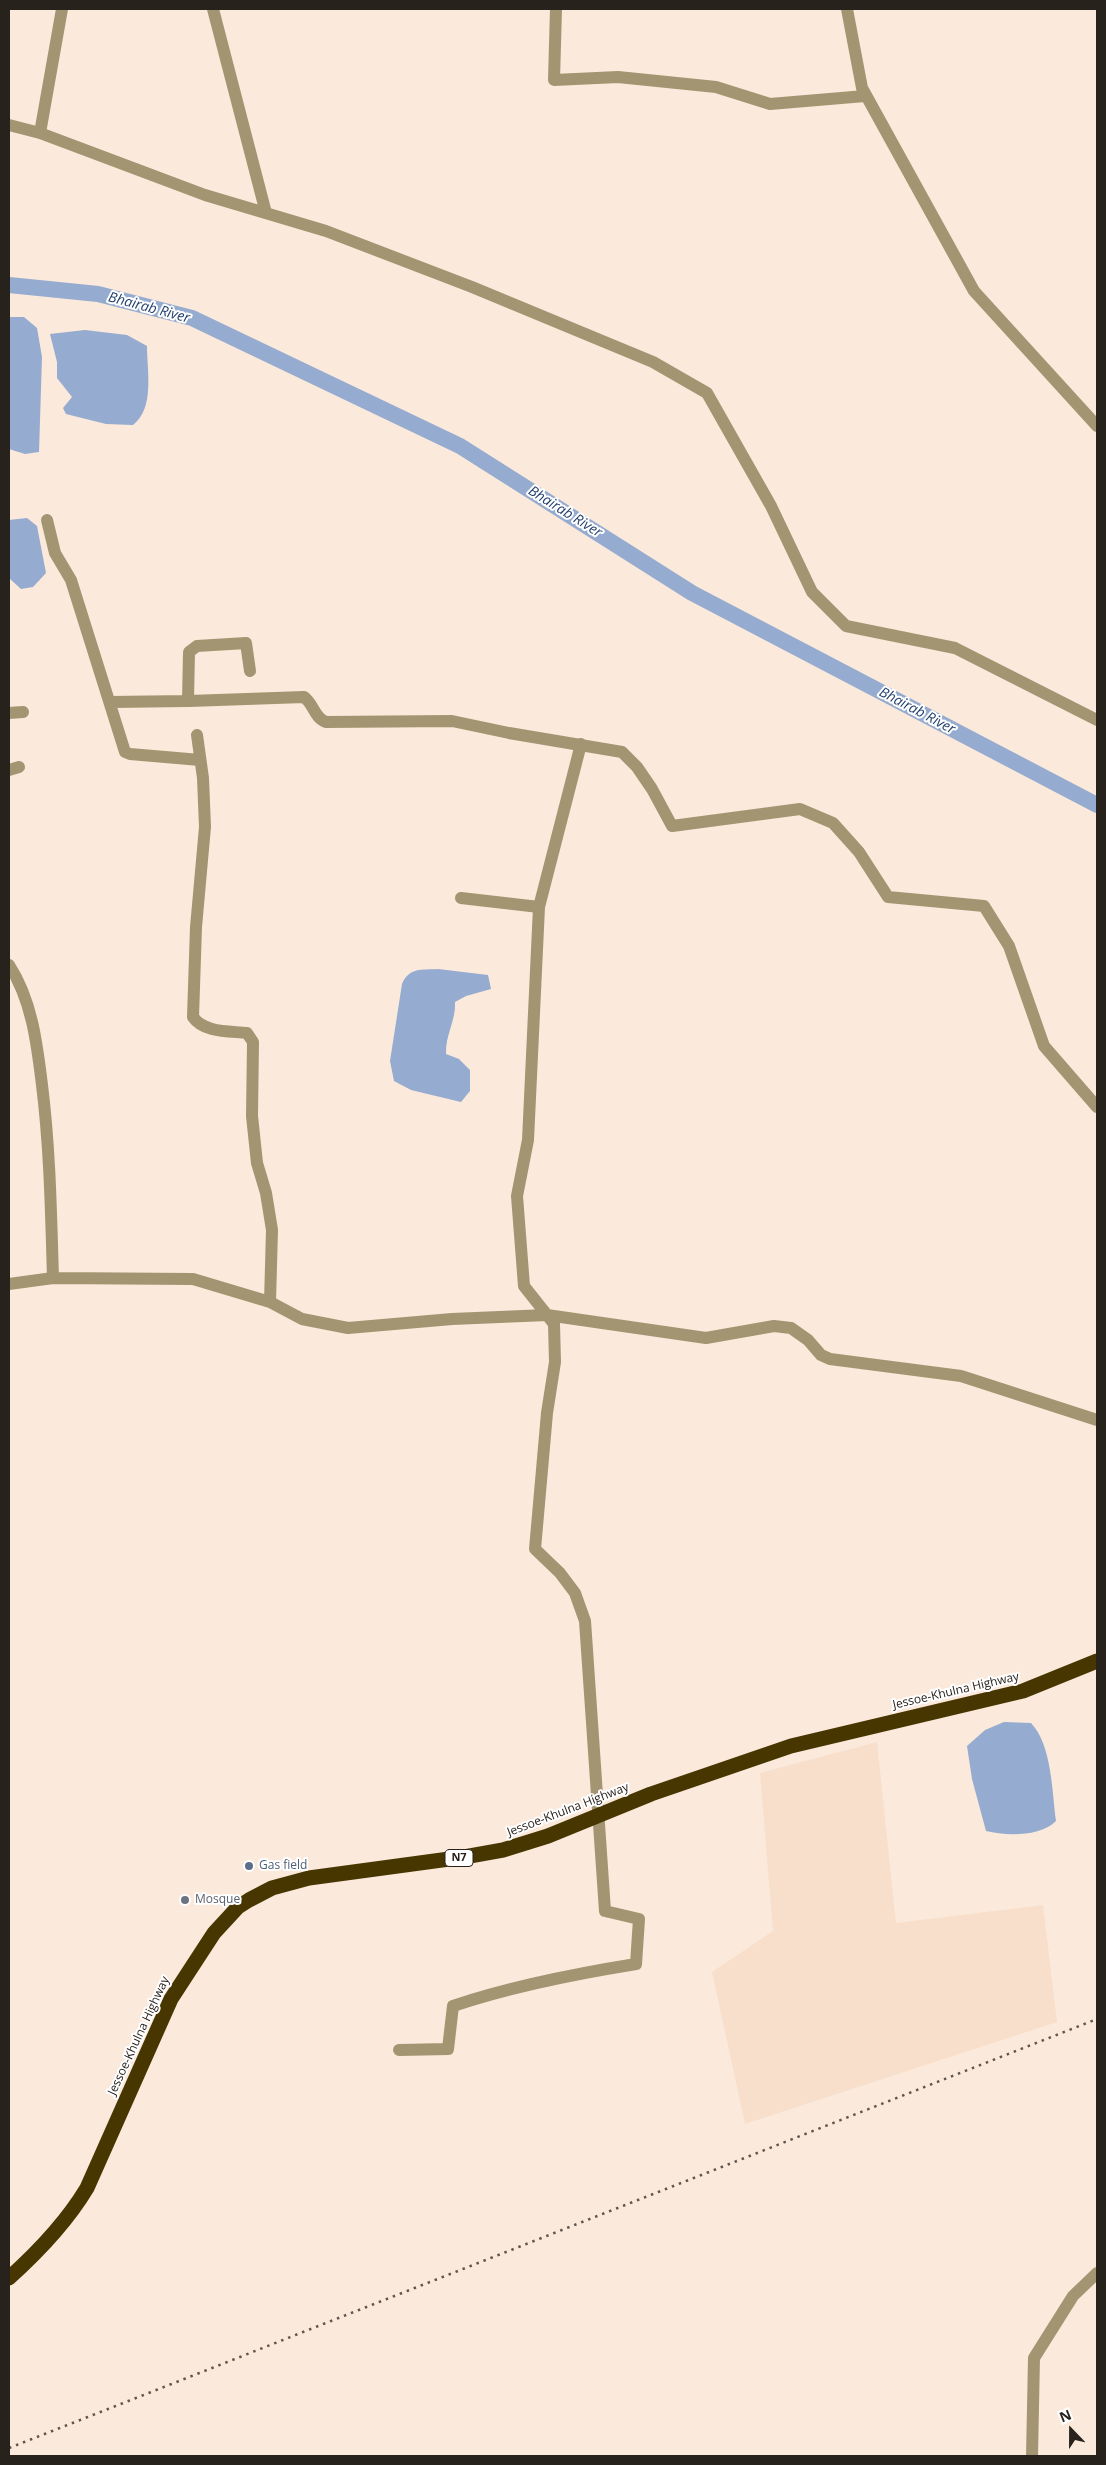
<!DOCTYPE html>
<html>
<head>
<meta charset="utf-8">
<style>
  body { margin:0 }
  #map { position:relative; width:1106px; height:2465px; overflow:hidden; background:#fbe9db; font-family:"Open Sans",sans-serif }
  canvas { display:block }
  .frame { position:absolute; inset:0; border:10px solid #28221d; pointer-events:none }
  .north { position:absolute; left:1046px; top:2405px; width:50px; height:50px; -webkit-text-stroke:4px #fff; paint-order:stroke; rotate:338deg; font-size:14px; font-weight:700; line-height:20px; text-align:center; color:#28221d }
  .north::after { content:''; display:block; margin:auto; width:18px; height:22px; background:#28221d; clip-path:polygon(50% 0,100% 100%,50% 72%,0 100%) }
</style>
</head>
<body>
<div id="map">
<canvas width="1106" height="2465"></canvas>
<div class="frame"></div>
<div class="north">N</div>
</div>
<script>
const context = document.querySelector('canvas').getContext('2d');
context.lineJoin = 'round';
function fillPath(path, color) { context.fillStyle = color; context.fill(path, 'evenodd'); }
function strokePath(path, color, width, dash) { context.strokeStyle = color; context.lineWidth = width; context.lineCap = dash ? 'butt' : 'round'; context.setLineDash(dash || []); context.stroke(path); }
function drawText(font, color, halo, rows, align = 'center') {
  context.font = font + ' "Open Sans",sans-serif'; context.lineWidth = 4; context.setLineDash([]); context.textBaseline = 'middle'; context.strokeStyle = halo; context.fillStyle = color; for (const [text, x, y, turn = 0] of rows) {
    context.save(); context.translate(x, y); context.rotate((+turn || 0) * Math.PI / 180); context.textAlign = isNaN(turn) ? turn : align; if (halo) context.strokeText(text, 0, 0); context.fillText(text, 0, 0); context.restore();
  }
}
fillPath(new Path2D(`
  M877 1742 896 1923 1043 1905 1057 2022 745 2124 712 1972 773 1931 760 1773Z`), '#f7dfcb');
fillPath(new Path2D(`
  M9 317H24L37 328 42 357 39 452 25 454 9 449Z
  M85 330 127 335 147 346C147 371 155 408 133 425L106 424 66 414 63 408 72 397 57 378V362L50 334Z
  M27 518 37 526 46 573 33 587 21 589 9 578V520Z
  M438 969 488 975 491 989 466 996 455 1002C456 1021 445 1035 446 1054L459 1059 470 1070V1091L461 1102 411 1090 394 1081 390 1061 402 984C409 967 422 970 438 969Z
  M1004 1722 1031 1723C1052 1745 1052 1792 1056 1821 1040 1837 1006 1836 986 1831L972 1779 967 1746 985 1730Z`), '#95abcf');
strokePath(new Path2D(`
  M9 285 98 294 192 318 460 446 692 593 1097 805`), '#95abcf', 16);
strokePath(new Path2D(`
  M213 9 266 213
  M556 9 554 80 618 77 716 87 770 104 865 96
  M847 9 862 88 974 291 1097 426
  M9 125 40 133 205 195 326 231 472 287 653 362 707 393 771 506 812 592 846 626 955 648 1097 720
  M40 133 62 9
  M47 520 55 553 71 580 125 752 130 754 200 760
  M189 701 304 697C314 704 314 718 326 722L452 721 509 733 622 752 637 767 652 789 672 826 800 809 833 823 859 852 888 897 984 906 1009 946 1044 1046 1097 1107
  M110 702 188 701 189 652 197 646 246 643 250 671
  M9 713 23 712
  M197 735 203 778 205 827 196 927 193 1017C204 1033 230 1031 247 1033L253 1042 252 1116 257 1163 266 1193 272 1230 270 1302
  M581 744 539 907 528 1140 517 1196 524 1286 547 1315 706 1338 774 1326 791 1328 808 1340 821 1355 830 1359 961 1376 1097 1420
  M9 770 19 767
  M461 898 539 907
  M9 965C32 1000 37 1044 42 1085 50 1149 51 1213 53 1278L193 1279 270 1302 302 1319 348 1328 452 1319 547 1315 554 1324 555 1362 547 1413 535 1549 560 1573 575 1593 585 1621 605 1911 639 1919 636 1964C574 1974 512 1986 453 2006L448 2049 399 2050
  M9 1284 53 1278
  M1032 2456 1034 2358 1073 2296 1097 2273`), '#a39571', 12);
strokePath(new Path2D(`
  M9 2278C39 2251 66 2223 87 2188L171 1999 214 1933 238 1907 249 1900 272 1888 309 1878 464 1857 503 1850 548 1836 651 1794 791 1746 1023 1691 1097 1661`), '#473600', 15);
strokePath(new Path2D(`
  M9 2448 1097 2019`), '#5f564f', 2.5, [2.5, 5]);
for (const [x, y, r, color] of [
  [249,1866,5,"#5c6f8a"],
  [185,1900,5,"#6b7280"]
]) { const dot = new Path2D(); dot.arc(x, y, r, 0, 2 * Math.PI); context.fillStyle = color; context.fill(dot); strokePath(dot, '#fff', 2); }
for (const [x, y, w] of [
  [459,1858,28]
]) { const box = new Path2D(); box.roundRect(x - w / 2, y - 8.5, w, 17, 4); context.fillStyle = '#fff'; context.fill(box); strokePath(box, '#28221d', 1); }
drawText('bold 11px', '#28221d', null, [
  ["N7",459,1858]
]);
drawText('12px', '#28221d', '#fff', [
  ["Jessoe-Khulna Highway",956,1691,-13],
  ["Jessoe-Khulna Highway",568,1810,-21],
  ["Jessoe-Khulna Highway",139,2036,-65]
]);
drawText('12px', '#4e5e75', '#fff', [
  ["Gas field",259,1866]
], 'left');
drawText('12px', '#5b616d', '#fff', [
  ["Mosque",195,1900]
], 'left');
drawText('italic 14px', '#24406e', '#fff', [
  ["Bhairab River",149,308,15],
  ["Bhairab River",565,512,32],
  ["Bhairab River",917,711,28]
]);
</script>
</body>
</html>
